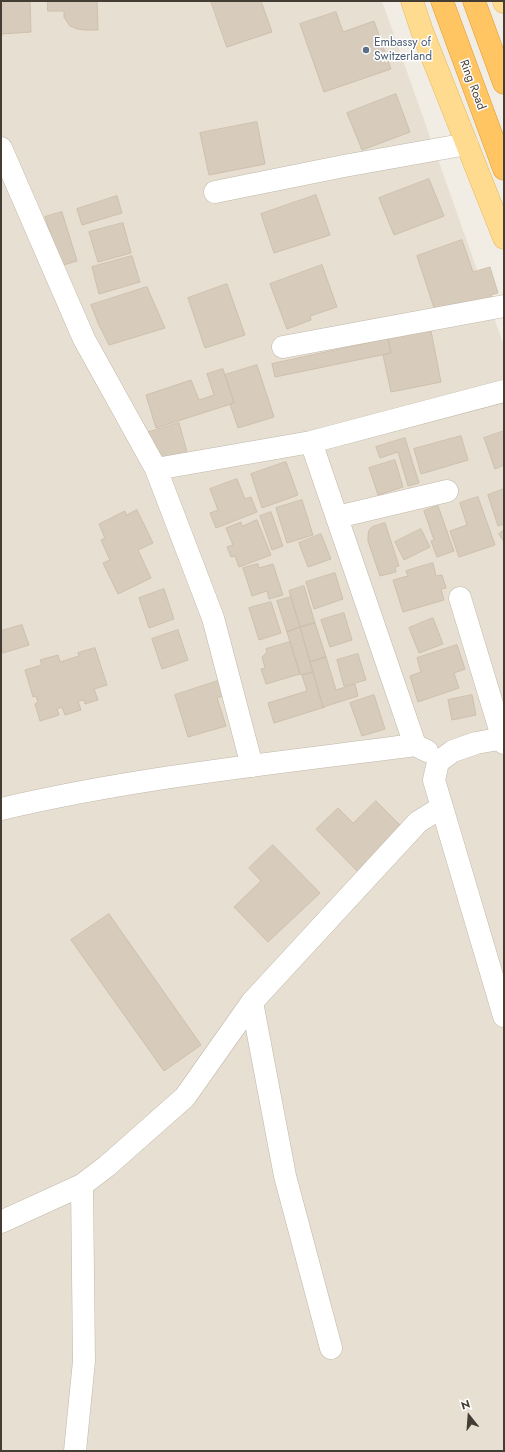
<!DOCTYPE html>
<html>
<head>
<meta charset="utf-8">
<style>
  body { margin:0 }
  #map { position:relative; width:505px; height:1452px; overflow:hidden; background:#f2ede4; font-family:Jost,sans-serif }
  canvas { display:block }
  .frame { position:absolute; inset:0; border:2px solid #443d34; pointer-events:none }
  .north { position:absolute; left:449px; top:1396px; width:40px; height:40px; -webkit-text-stroke:3px #fff; paint-order:stroke; rotate:343deg; font-size:11px; font-weight:700; line-height:16px; text-align:center; color:#443d34 }
  .north::after { content:''; display:block; margin:auto; width:14px; height:18px; background:#443d34; clip-path:polygon(50% 0,100% 100%,50% 72%,0 100%) }
</style>
</head>
<body>
<div id="map">
<canvas width="505" height="1452"></canvas>
<div class="frame"></div>
<div class="north">N</div>
</div>
<script>
const context = document.querySelector('canvas').getContext('2d');
context.lineJoin = 'round';
function fillPath(path, color) { context.fillStyle = color; context.fill(path, 'evenodd'); }
function strokePath(path, color, width, dash) { context.strokeStyle = color; context.lineWidth = width; context.lineCap = dash ? 'butt' : 'round'; context.setLineDash(dash || []); context.stroke(path); }
function drawText(font, color, halo, rows, align = 'center') {
  context.font = font + ' Jost,sans-serif'; context.lineWidth = 3; context.setLineDash([]); context.textBaseline = 'middle'; context.strokeStyle = halo; context.fillStyle = color; for (const [text, x, y, turn = 0] of rows) {
    context.save(); context.translate(x, y); context.rotate((+turn || 0) * Math.PI / 180); context.textAlign = isNaN(turn) ? turn : align; if (halo) context.strokeText(text, 0, 0); context.fillText(text, 0, 0); context.restore();
  }
}
fillPath(new Path2D(`
  M1 1H382L504 346V1451H1Z`), '#e6dfd2');
const building = new Path2D(`
  M3 1H30L31 32 1 34V4H4Z
  M48 1H97L98 30H85L77 29 70 26 64 17V11H48Z
  M211 1H261L272 32 227 47Z
  M336 12 343 32 374 21 391 69 324 92 300 24Z
  M396 94 410 132 362 150 347 113Z
  M257 122 265 164 209 175 200 133Z
  M429 179 444 216 394 235 379 198Z
  M316 195 330 235 274 253 261 214Z
  M117 196 122 213 82 225 77 209Z
  M62 212 77 261 60 266 45 217Z
  M123 223 131 253 98 262 89 232Z
  M462 240 473 272 490 267 498 293 491 295 494 303 436 314 417 256Z
  M132 256 140 282 99 294 92 267Z
  M322 265 337 307 310 316 311 320 287 329 270 284Z
  M227 284 245 335 205 348 188 298Z
  M147 287 165 328 109 345 98 323 91 305Z
  M431 331 441 382 391 392 383 355 391 353 388 339Z
  M388 339 391 353 275 377 272 364Z
  M257 365 274 417 238 428 230 404 234 403 225 375Z
  M223 369 234 403 156 428 146 395 191 380 199 400 214 395 207 374Z
  M179 423 189 459 165 465 146 433Z
  M504 431V465L495 469 484 438Z
  M461 436 468 460 421 474 414 449Z
  M405 438 419 483 408 486 398 452 380 458 376 447Z
  M395 460 403 487 378 495 369 468Z
  M286 462 298 495 262 508 251 474Z
  M237 479 245 499 251 497 257 512 216 528 210 513 218 510 210 489Z
  M504 489V524L498 526 488 495Z
  M478 497 495 545 459 557 450 531 467 525 460 503Z
  M302 500 313 535 287 543 276 508Z
  M438 506 454 551 437 557 431 541 434 540 424 511Z
  M137 510 153 543 138 550 151 578 118 594 103 563 110 560 101 540 105 538 99 524 125 511 126 515Z
  M271 512 283 546 272 550 260 516Z
  M257 520 271 555 239 567 235 556 231 557 227 547 233 545 226 528 241 522 242 526Z
  M385 523 399 566 395 567 396 572 380 576 368 541V536L369 530 372 527Z
  M421 529 430 547 404 560 395 542Z
  M504 530V542L499 534Z
  M321 534 331 559 308 567 299 543Z
  M433 563 436 576 442 575 446 588 441 589 444 600 403 612 393 580 408 576 406 571Z
  M258 564 259 568 273 564 283 595 269 599 267 591 252 596 243 568Z
  M335 573 343 599 314 609 306 582Z
  M304 586 315 623 300 627 289 591Z
  M164 589 174 619 149 628 139 598Z
  M291 597 300 627 287 632 277 601Z
  M271 602 281 633 259 640 249 608Z
  M344 613 352 640 330 647 321 620Z
  M433 618 443 644 419 653 409 628Z
  M315 623 326 657 310 662 300 627Z
  M22 625 29 645 3 653 1 646V631Z
  M300 627 313 672 302 675 300 674 287 632Z
  M178 630 188 660 162 669 152 639Z
  M290 642 300 674 266 684 261 669 265 668 262 657 267 652 266 649Z
  M457 645 465 669 454 673 459 688 418 702 410 676 421 672 417 658Z
  M95 648 107 685 94 689 98 700 85 704 84 700 78 701 81 710 65 715 62 707 57 709 59 715 40 721 35 704 38 702 36 696 33 697 25 670 42 665 40 660 58 655 60 662 79 656 78 653Z
  M358 654 366 680 344 686 337 660Z
  M326 657 336 690 355 684 358 696 323 707 310 662Z
  M313 672 323 707H325L274 723 268 703 307 691 302 675Z
  M218 681 223 696 217 698 226 726 188 737 175 695Z
  M374 695 385 729 362 736 350 703Z
  M472 695 476 715 452 720 448 700Z
  M376 801 403 828 358 872 316 829 338 808 353 823Z
  M273 845 320 893 268 942 234 907 261 881 249 868Z
  M109 914 201 1045 164 1071 71 940Z`);
fillPath(building, '#d7cbbc');
strokePath(building, '#cfc0ac', 1);
const street = new Path2D(`
  M1 148 84 339 156 469 311 442
  M215 192 344 166 467 144
  M283 347 504 306
  M156 469 213 618 252 766
  M337 517 447 491
  M460 598 504 743
  M415 745 311 442 504 391
  M442 807 504 1016
  M1 809C137 777 277 763 415 745L427 751
  M252 1002 285 1176 331 1348
  M1 1222 82 1185 107 1166 185 1097 252 1002 418 822 442 807 434 780 438 762 453 751 476 743 504 738
  M75 1451 84 1361 82 1185`);
const primary = new Path2D(`
  M412 1 422 31 504 238
  M504 1V2`);
const highway = new Path2D(`
  M442 1 504 169
  M474 1 504 83`);
strokePath(street, '#c1b8a9', 23);
strokePath(primary, '#e6b85e', 23);
strokePath(highway, '#e09830', 23);
strokePath(street, '#fff', 22);
strokePath(primary, '#ffdb90', 22);
strokePath(highway, '#ffc562', 22);
for (const [x, y, r, color] of [
  [366,50,4,"#5c6f8a"]
]) { const dot = new Path2D(); dot.arc(x, y, r, 0, 2 * Math.PI); context.fillStyle = color; context.fill(dot); strokePath(dot, '#fff', 1.5); }
drawText('12px', '#4e5e75', '#fff', [
  ["Embassy of",374,43],
  ["Switzerland",374,57]
], 'left');
drawText('12px', '#443d34', '#fff', [
  ["Ring Road",472,85,69]
]);
</script>
</body>
</html>
